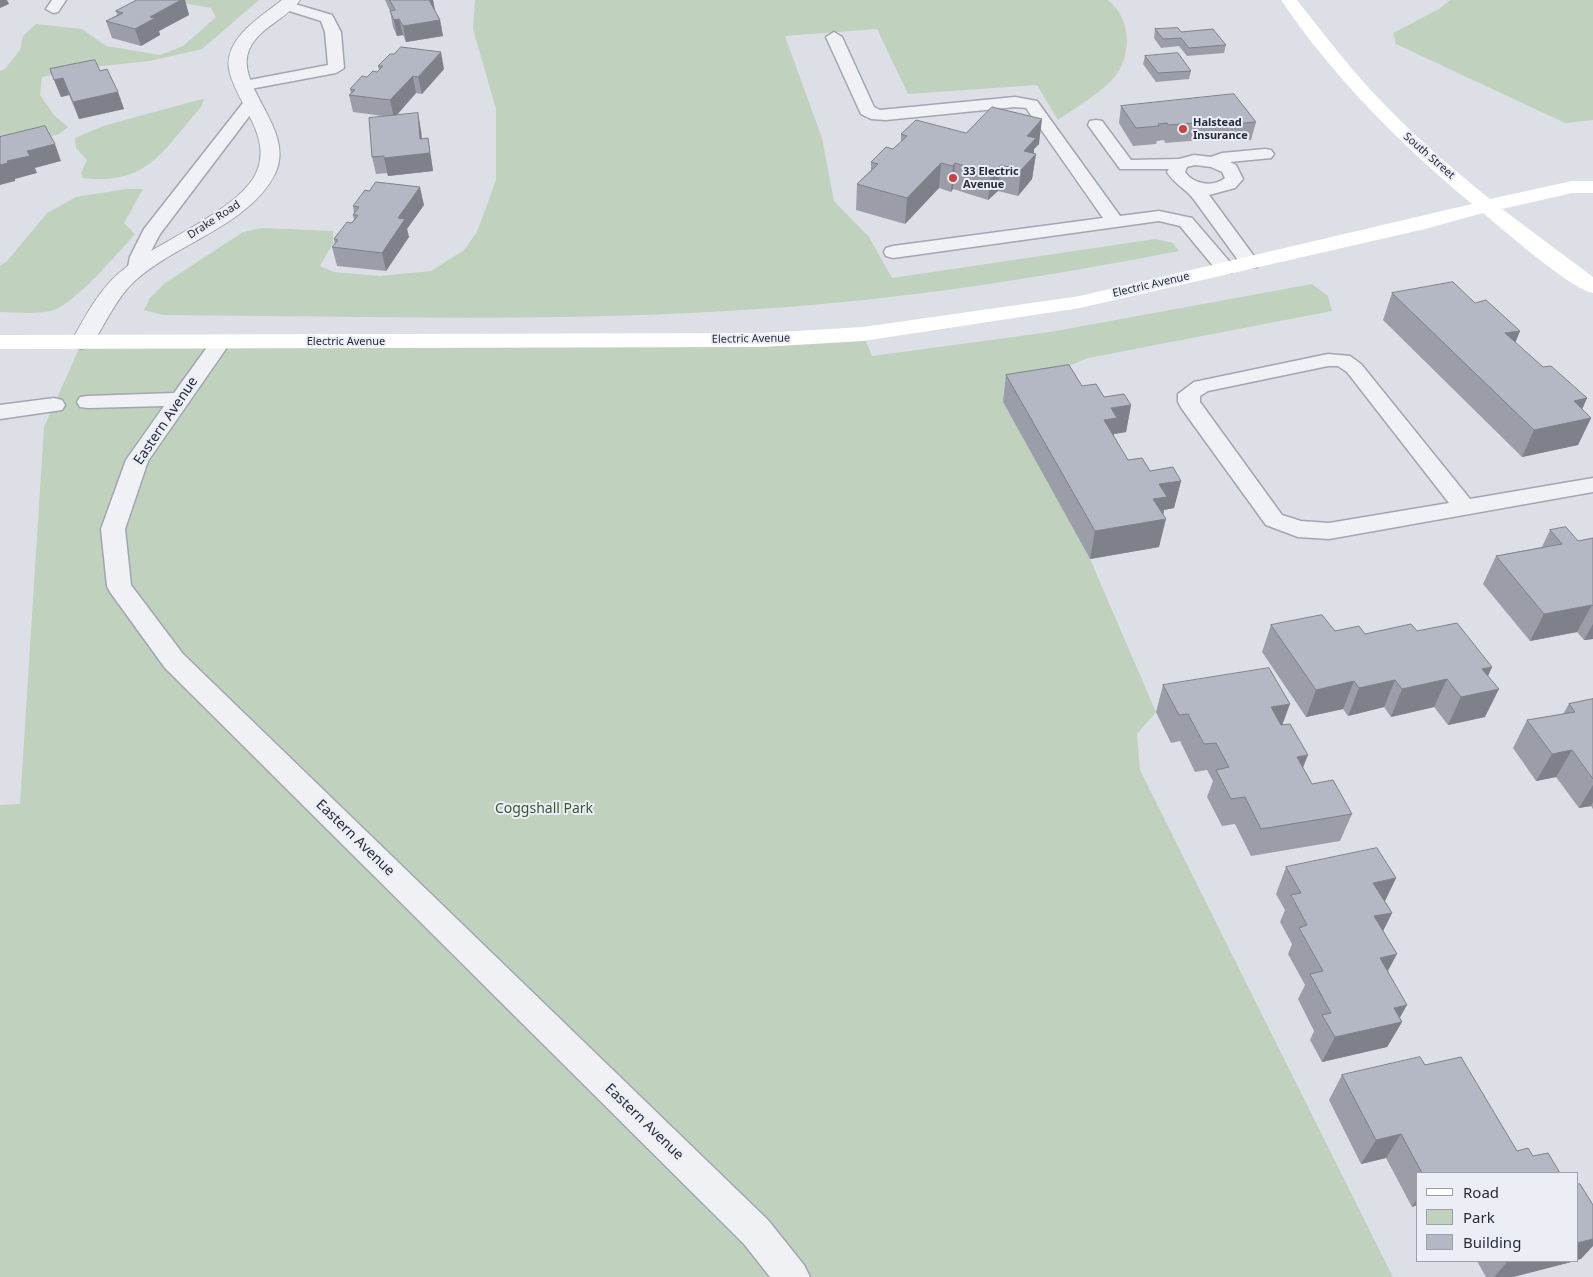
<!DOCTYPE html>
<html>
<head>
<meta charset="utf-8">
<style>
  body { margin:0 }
  #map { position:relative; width:1593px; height:1277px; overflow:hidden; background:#dddfe7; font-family:"Noto Sans",sans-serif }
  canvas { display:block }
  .legend { position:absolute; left:1416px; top:1172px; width:162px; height:90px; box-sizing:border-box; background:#eceef5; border:1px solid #9da0ab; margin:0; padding:6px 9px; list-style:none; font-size:15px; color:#262c3d }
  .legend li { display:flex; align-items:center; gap:10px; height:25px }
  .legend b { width:25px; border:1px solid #9da0ab }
</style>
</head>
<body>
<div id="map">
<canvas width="1593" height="1277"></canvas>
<ul class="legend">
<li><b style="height:6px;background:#fff"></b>Road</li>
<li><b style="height:14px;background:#c0d1be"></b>Park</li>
<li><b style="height:14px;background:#b4b8c4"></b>Building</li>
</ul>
</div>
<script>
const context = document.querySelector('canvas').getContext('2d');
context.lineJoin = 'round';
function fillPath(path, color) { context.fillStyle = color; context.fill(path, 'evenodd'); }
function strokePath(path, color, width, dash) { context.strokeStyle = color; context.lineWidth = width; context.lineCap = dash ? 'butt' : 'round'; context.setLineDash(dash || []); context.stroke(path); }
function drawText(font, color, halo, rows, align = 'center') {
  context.font = font + ' "Noto Sans",sans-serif'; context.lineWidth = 4; context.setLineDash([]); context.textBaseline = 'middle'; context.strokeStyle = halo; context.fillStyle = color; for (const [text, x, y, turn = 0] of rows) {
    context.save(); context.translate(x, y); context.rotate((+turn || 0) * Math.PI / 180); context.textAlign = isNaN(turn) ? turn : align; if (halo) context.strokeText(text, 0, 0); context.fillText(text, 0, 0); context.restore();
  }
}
fillPath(new Path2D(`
  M166 0H259L202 49 150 61 102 66 42 77 40 95 54 115 68 127 59 134 0 150V71L5 69 20 50 23 36 36 24 82 29 106 46 160 55 183 46 216 17 211 8Z
  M475 0H1108C1133 20 1133 61 1109 83 1094 97 1075 108 1058 120L1037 85 908 94 877 29 785 36 822 138 834 201 869 237 892 278 1155 239 1173 243 1179 251C1040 278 900 300 758 309 560 323 361 316 163 315L144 310 150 298 165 283 243 232 262 228 333 231V243L320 266 334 272 380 276 431 271 464 250 477 232 496 180V109L473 29Z
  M1450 0H1593V120L1565 123 1396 44 1393 33 1439 9Z
  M202 99H204L201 107C163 150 148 186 83 178L81 173 87 160 76 148 75 138 103 126Z
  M126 189H143L124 223 135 234C118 253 76 302 54 310 37 315 17 312 0 312V266L7 261 47 213 76 197Z
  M1312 284 1328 296 1332 311 1088 358 1047 375 1003 402 1090 559 1156 712 1137 734 1140 770 1393 1277H0V805L20 804 44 427 82 342 863 334 872 356 1050 332Z`), '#c0d1be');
const lane = new Path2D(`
  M52 0H66L58 12 53 13 46 9Z
  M285 1 332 15 341 32 344 68 336 73 245 90 239 88 237 85 239 82 328 65 325 32 321 21 280 8 278 5Z
  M834 32 842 37 874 107 880 110 1015 97 1037 101 1120 216 1159 211 1192 218 1235 268 1232 272H1218L1180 226 1159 221 893 258 886 256 884 252 886 248 893 246 1103 218 1026 108 1015 107 886 120 871 119 861 114 826 37Z
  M252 97 260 102 160 234 148 257 145 271H131L128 267 130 257 144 229 246 99Z
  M1096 120 1102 121 1131 160 1179 159 1194 155 1211 157 1222 153 1265 149 1271 150 1274 154 1271 158 1230 162 1236 165 1243 179 1235 188 1209 195 1259 263 1257 267H1243L1195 201C1185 187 1177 187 1167 172L1169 169H1120L1088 125 1090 121ZM1195 165 1211 167 1222 172 1225 178C1213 188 1193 184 1185 172L1187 167Z
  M220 337 227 339 230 343 148 461 125 529 131 585 183 654 768 1220 804 1265 810 1277H770L744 1244 165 668 110 592 107 586 101 529 126 460 164 406 88 408 80 407 77 402 80 397 88 396 174 393 213 339Z
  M1328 354 1350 356 1361 364 1470 499 1593 478V492L1329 539 1298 537 1266 525 1182 409 1178 402V394L1194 382ZM1328 366H1338L1347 372 1449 503 1329 523 1301 521 1282 515 1200 402V396L1208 391Z
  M54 398 62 400 65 405 62 410 0 419V405Z`);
const street = new Path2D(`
  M282 0H300C287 19 259 27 249 50 234 86 297 130 275 174 249 225 178 243 137 279 116 297 106 324 90 347L82 349 74 347 71 342C85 317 100 287 124 269 156 243 242 209 257 171 263 156 261 143 255 128 248 110 232 87 229 69 224 38 262 16 282 0Z`);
strokePath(lane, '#a2a6b1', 3);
strokePath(street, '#a2a6b1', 2);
fillPath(lane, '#eff1f5');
fillPath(street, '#eff1f5');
fillPath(new Path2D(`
  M1281 0H1297C1326 37 1355 75 1388 108 1420 141 1455 171 1490 199L1572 181H1593V193H1572L1502 209 1593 277V293C1569 288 1505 231 1483 213L1425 229 1080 308 863 341 762 347 0 349V335L762 333 863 327 1080 296 1472 204C1400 144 1334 78 1281 0Z`), '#fff');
fillPath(new Path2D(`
  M137 0H185L189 15 159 31 160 35 141 46 112 38 106 21 117 15 116 11Z
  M385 0H433L435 11 440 20 443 36 406 42 403 35 397 36 393 27 390 11Z
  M1155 29 1181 32 1226 45 1224 53 1187 56 1179 46 1161 48 1154 38Z
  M1145 56 1191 71 1189 79 1156 82 1143 64Z
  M378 66 444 69 422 94 416 93 397 115 421 130 422 139 431 156 433 171 388 176 387 173 376 174 372 157 383 116 353 112 349 95 351 94 350 89 367 77 377 72 379 70Z
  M50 69 100 71 118 92 124 109 79 119 69 95 61 97Z
  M1121 106 1256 122 1251 140 1231 141 1228 137 1211 139 1209 136H1203V140L1165 143 1164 140 1157 141 1156 144 1133 146 1119 123Z
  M966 133 1039 144 1034 149V153L1036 154 1032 179 1018 196 998 191 988 200 953 189 951 192 939 188 905 224 856 210 857 184 871 170V162L893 149 901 142V134Z
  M424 205 407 229 409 237 386 271 337 266 332 247 335 244 334 239 354 220 353 215 354 213 353 206Z
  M1392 293 1475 303 1520 331 1515 343 1543 367 1587 398 1582 409 1591 418 1578 445 1522 457 1383 320Z
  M1006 375 1104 397 1131 405 1126 432 1114 434V436L1128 460 1150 471 1181 481 1174 508 1164 510 1159 547 1090 559 1003 402Z
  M1550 530 1578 541 1593 538V639L1584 640 1577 632 1530 641 1483 584 1496 556 1542 547Z
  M1271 625 1365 634 1417 631 1492 667 1488 676 1485 717 1448 725 1434 707 1391 717 1384 707 1348 716 1343 709 1306 717 1262 652Z
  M1163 685 1282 725 1303 768 1312 784 1352 814 1340 841 1251 856 1235 824 1222 826 1207 797 1213 781 1207 770 1195 772 1180 741 1171 743 1156 712Z
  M1593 699V809L1591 806 1579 808 1556 777 1536 781 1513 748 1527 720 1563 714 1569 704Z
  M1286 867 1396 878 1385 901 1392 913 1383 931 1388 971 1400 1018 1402 1022 1387 1047 1322 1062 1310 1040 1314 1031 1298 999 1305 985 1288 954 1292 944 1280 922 1285 910 1276 894Z
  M1425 1065 1517 1151 1533 1156 1560 1173H1417V1205L1412 1207 1386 1158 1361 1164 1329 1100 1342 1075Z
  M1477 1261H1575L1513 1277H1486Z`), '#9b9ea9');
fillPath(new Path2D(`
  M0 0H7L9 4 0 8Z
  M181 0H185L189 15 159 31 160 35 141 46 135 29 150 17Z
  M429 0H433L436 15Z
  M399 19 403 35 397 36 394 20Z
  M440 20 443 36 406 42 403 26Z
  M441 52 444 69 422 94 418 77Z
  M413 76 416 93 394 118 390 100Z
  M63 78 69 95 61 97 54 80Z
  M118 92 124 109 79 119 73 102Z
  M418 113 421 130 423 154 428 138 433 171 388 176 384 158 420 139Z
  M1042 119 1039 144 1034 149V156L1036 154 1032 179 1018 196 1021 170 1027 136Z
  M55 144 61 161 35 168 37 173 15 179V181L0 185V165L27 151Z
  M941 163 939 188 905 224 907 198Z
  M955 163 953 189 951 192 953 166Z
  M1001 165 998 191 988 200 991 174Z
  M420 187 424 205 407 229 409 237 386 271 382 253 398 218Z
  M1520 331 1509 358 1505 333Z
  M1587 398 1577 421 1591 418 1578 445 1522 457 1534 430 1574 401Z
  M1131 405 1126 432 1114 434 1112 446 1104 420 1111 408Z
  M1181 481 1174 508 1164 510 1162 520 1166 519 1159 547 1090 559 1095 531 1153 499 1159 484Z
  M1592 605 1577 632 1530 641 1544 614Z
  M1593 624V639L1584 640Z
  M1492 667 1480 693 1499 689 1485 717 1448 725 1461 697 1482 669Z
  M1447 679 1434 707 1391 717 1402 689Z
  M1395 680 1384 707 1348 716 1359 688Z
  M1354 681 1343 709 1306 717 1316 690Z
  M1290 704 1280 731 1271 707Z
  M1572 750 1556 777 1536 781 1552 754Z
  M1308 755 1297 783V757Z
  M1593 785V802L1591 806 1579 808Z
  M1396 878 1383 905 1373 883Z
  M1392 913 1379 939 1374 916Z
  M1397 954 1383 980 1380 958Z
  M1407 1005 1397 1023 1402 1022 1387 1047 1322 1062 1335 1037 1394 1008Z
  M1401 1134 1386 1158 1361 1164 1376 1140Z
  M1417 1199V1205L1412 1207Z
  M1593 1239V1246L1581 1259 1577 1260V1243Z
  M1508 1261H1575L1513 1277H1494Z`), '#7e8189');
const building = new Path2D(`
  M137 0H181L150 17 155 18 135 29 106 21 123 13 116 11Z
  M390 0H429L440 20 403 26 399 19 394 20 390 11 395 10Z
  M1178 28 1181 32 1213 29 1226 45 1189 48 1181 38 1163 39 1155 29Z
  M401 47 441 52 418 77 413 76 390 100 349 95 355 90 350 89 362 76 367 77 373 71 377 72 383 66H378L390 54H394Z
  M1178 53 1191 71 1158 73 1145 56Z
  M95 60 100 71 107 69 118 92 73 102 63 78 54 80 50 69Z
  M1234 94 1256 122 1235 124 1232 120 1215 121 1212 119H1204L1206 122 1168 125 1167 123 1158 124 1159 126 1136 128 1121 106Z
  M992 107 1042 119 1027 136 1036 138 1024 151 1036 154 1021 170 1001 165 991 174 955 163 953 166 941 163 907 198 857 184 878 164 871 162 886 147 893 149 907 136 901 134 916 120 966 133Z
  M418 113 420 139 428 138 430 153 384 158V156L372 157 369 118Z
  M45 126 55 144 27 151 30 156 7 161 8 163 0 165V137Z
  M376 182 420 187 398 218 405 219 382 253 332 247 338 240 334 239 347 222 352 223 358 215H353L359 207 353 206 365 190 369 191Z
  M1453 282 1475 303 1486 300 1520 331 1505 333 1543 367 1551 366 1587 398 1574 401 1591 418 1534 430 1392 293Z
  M1069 365 1082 386 1096 384 1104 397 1124 394 1131 405 1111 408 1117 418 1104 420 1128 460 1142 458 1150 471 1173 467 1181 481 1159 484 1167 497 1153 499 1166 519 1095 531 1006 375Z
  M1566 527 1578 541 1593 538V606L1592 605 1544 614 1496 556 1562 544 1550 530Z
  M1322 615 1335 631 1359 626 1365 634 1411 624 1417 631 1457 623 1492 667 1482 669 1499 689 1461 697 1447 679 1402 689 1395 680 1359 688 1354 681 1316 690 1271 625Z
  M1269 668 1290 704 1271 707 1281 725 1290 724 1308 755 1297 757 1312 784 1333 780 1352 814 1261 829 1245 797 1231 799 1216 770 1229 767 1216 743 1204 744 1188 714 1179 715 1163 685Z
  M1593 699V779L1572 750 1552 754 1527 720 1575 712 1569 704Z
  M1377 848 1396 878 1373 883 1392 913 1374 916 1397 954 1380 958 1407 1005 1394 1008 1402 1022 1335 1037 1322 1015 1331 1013 1310 974 1323 971 1299 928 1307 925 1291 895 1301 893 1286 867Z
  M1420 1057 1425 1065 1461 1057 1517 1151 1528 1148 1533 1156 1548 1153 1560 1173H1422L1401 1134 1376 1140 1342 1075Z
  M1580 1184 1593 1205V1239L1577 1243V1185Z`);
fillPath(building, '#b4b8c4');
strokePath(building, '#7e8189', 1);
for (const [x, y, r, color] of [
  [1183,129,5,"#ce4042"],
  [953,178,5,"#ce4042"]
]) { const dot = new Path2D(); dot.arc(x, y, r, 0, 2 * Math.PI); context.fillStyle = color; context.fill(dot); strokePath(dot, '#eceef5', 2); }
drawText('bold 11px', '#262c3d', '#eceef5', [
  ["Halstead",1193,123],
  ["Insurance",1193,136],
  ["33 Electric",963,172],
  ["Avenue",963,185]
], 'left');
drawText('11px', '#262c3d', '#eceef5', [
  ["South Street",1429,156,41],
  ["Drake Road",214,220,-33],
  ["Electric Avenue",1151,285,-13],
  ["Electric Avenue",751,339,-1],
  ["Electric Avenue",346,342]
]);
drawText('14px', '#262c3d', '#eceef5', [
  ["Eastern Avenue",166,421,-56],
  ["Eastern Avenue",355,838,44],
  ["Eastern Avenue",644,1122,44]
]);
drawText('14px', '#365934', '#eceef5', [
  ["Coggshall Park",544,809]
]);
</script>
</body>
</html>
